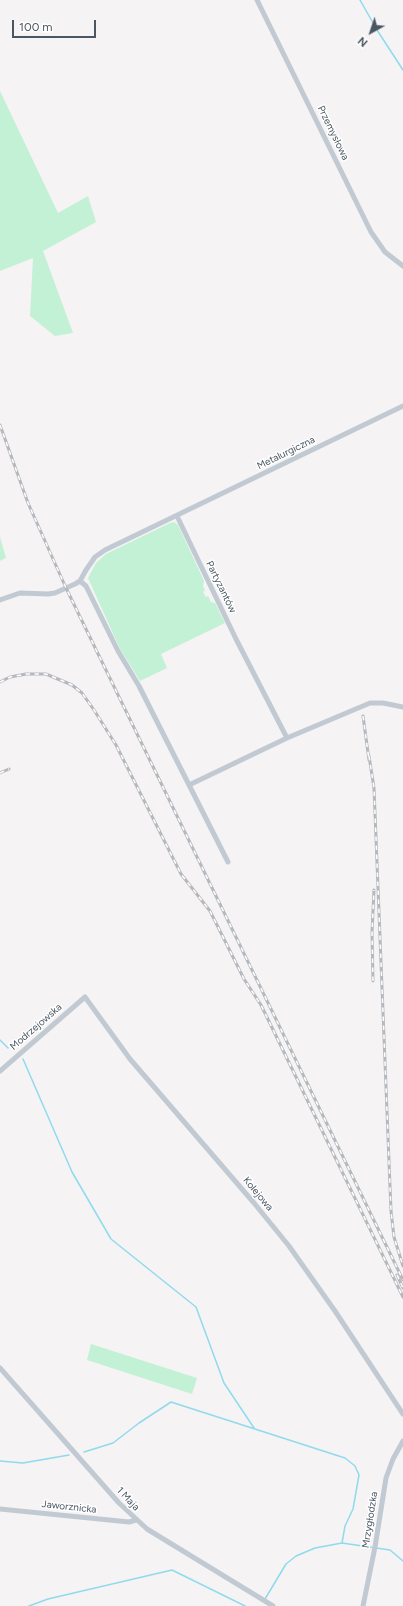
<!DOCTYPE html>
<html>
<head>
<meta charset="utf-8">
<style>
  body { margin:0 }
  #map { position:relative; width:403px; height:1606px; overflow:hidden; background:#f5f3f3; font-family:Figtree,sans-serif }
  canvas { display:block }
  .north { position:absolute; left:351px; top:12px; width:40px; height:40px; -webkit-text-stroke:3px #fff; paint-order:stroke; rotate:220deg; font-size:11px; font-weight:700; line-height:16px; text-align:center; color:#4a5661 }
  .north::after { content:''; display:block; margin:auto; width:14px; height:18px; background:#4a5661; clip-path:polygon(50% 0,100% 100%,50% 72%,0 100%) }
  .scale { position:absolute; left:12px; top:20px; width:84px; height:18px; box-sizing:border-box; border:2px solid #4a5661; border-top:0; padding-left:5px; font-size:12px; line-height:14px; white-space:nowrap; color:#4a5661; -webkit-text-stroke:3px #fff; paint-order:stroke }
</style>
</head>
<body>
<div id="map">
<canvas width="403" height="1606"></canvas>
<div class="north">N</div>
<div class="scale">100 m</div>
</div>
<script>
const context = document.querySelector('canvas').getContext('2d');
context.lineJoin = 'round';
function fillPath(path, color) { context.fillStyle = color; context.fill(path, 'evenodd'); }
function strokePath(path, color, width, dash) { context.strokeStyle = color; context.lineWidth = width; context.lineCap = dash ? 'butt' : 'round'; context.setLineDash(dash || []); context.stroke(path); }
function drawText(font, color, halo, rows, align = 'center') {
  context.font = font + ' Figtree,sans-serif'; context.lineWidth = 3; context.setLineDash([]); context.textBaseline = 'middle'; context.strokeStyle = halo; context.fillStyle = color; for (const [text, x, y, turn = 0] of rows) {
    context.save(); context.translate(x, y); context.rotate((+turn || 0) * Math.PI / 180); context.textAlign = isNaN(turn) ? turn : align; if (halo) context.strokeText(text, 0, 0); context.fillText(text, 0, 0); context.restore();
  }
}
fillPath(new Path2D(`
  M0 91 58 213 88 196 96 222 43 251 73 333 55 336 30 316 33 258 0 271Z
  M174 522 178 525 204 581 203 586 205 590 203 592 206 597 208 596 211 602 215 603 225 623 161 654 167 668 140 681 120 649 88 578 96 563 106 554 170 523Z
  M0 537 6 558 0 561Z
  M91 1344 197 1378 192 1394 87 1360Z`), '#c3f1d5');
strokePath(new Path2D(`
  M360 0 377 30 403 70
  M0 1040 8 1048
  M23 1059 72 1172 111 1239 196 1307 224 1383 254 1428
  M84 1452 113 1443 139 1423 171 1402 345 1458 355 1466 359 1475 353 1509 345 1526 342 1543
  M0 1461 23 1463 69 1455
  M265 1599 286 1564 296 1556 315 1548 342 1543 390 1550 403 1561
  M29 1606 48 1599 172 1570 245 1606`), '#90daee', 1.5);
strokePath(new Path2D(`
  M257 0 371 232 385 252 403 266
  M177 516 236 639 287 738
  M80 581 86 586 118 651 139 686 228 862
  M0 600 20 593 48 594 55 593 75 584 80 581 86 570 95 557 105 550 403 406
  M189 785 287 738 370 703H383L403 707
  M0 1071 85 997 130 1059 254 1203 289 1246 335 1311 403 1414
  M0 1368 119 1503 147 1529 273 1606
  M0 1509 129 1522 136 1520
  M363 1606 375 1547 386 1478 393 1459 403 1441`), '#c1cad2', 5);
const rail = new Path2D(`
  M0 425 28 503 66 588 403 1280
  M0 682 10 677 26 674H46L72 685 82 693 94 710 116 745 181 874 210 911 244 979 261 1005 403 1297
  M363 716 369 760
  M369 756 374 788 391 1211 394 1237 403 1266
  M0 773 9 769
  M373 981 372 932 374 890
  M397 1275 403 1288`);
strokePath(rail, '#b5b8bd', 3);
strokePath(rail, '#fff', 1.5, [4.5]);
drawText('10px', '#4a5661', '#fff', [
  ["Przemysłowa",333,133,64],
  ["Metalurgiczna",286,453,-26],
  ["Partyzantów",221,587,64],
  ["Modrzejowska",36,1027,-41],
  ["Kolejowa",258,1194,50],
  ["1 Maja",128,1499,47],
  ["Jaworznicka",69,1507,6],
  ["Mrzygłodzka",370,1520,-81]
]);
</script>
</body>
</html>
